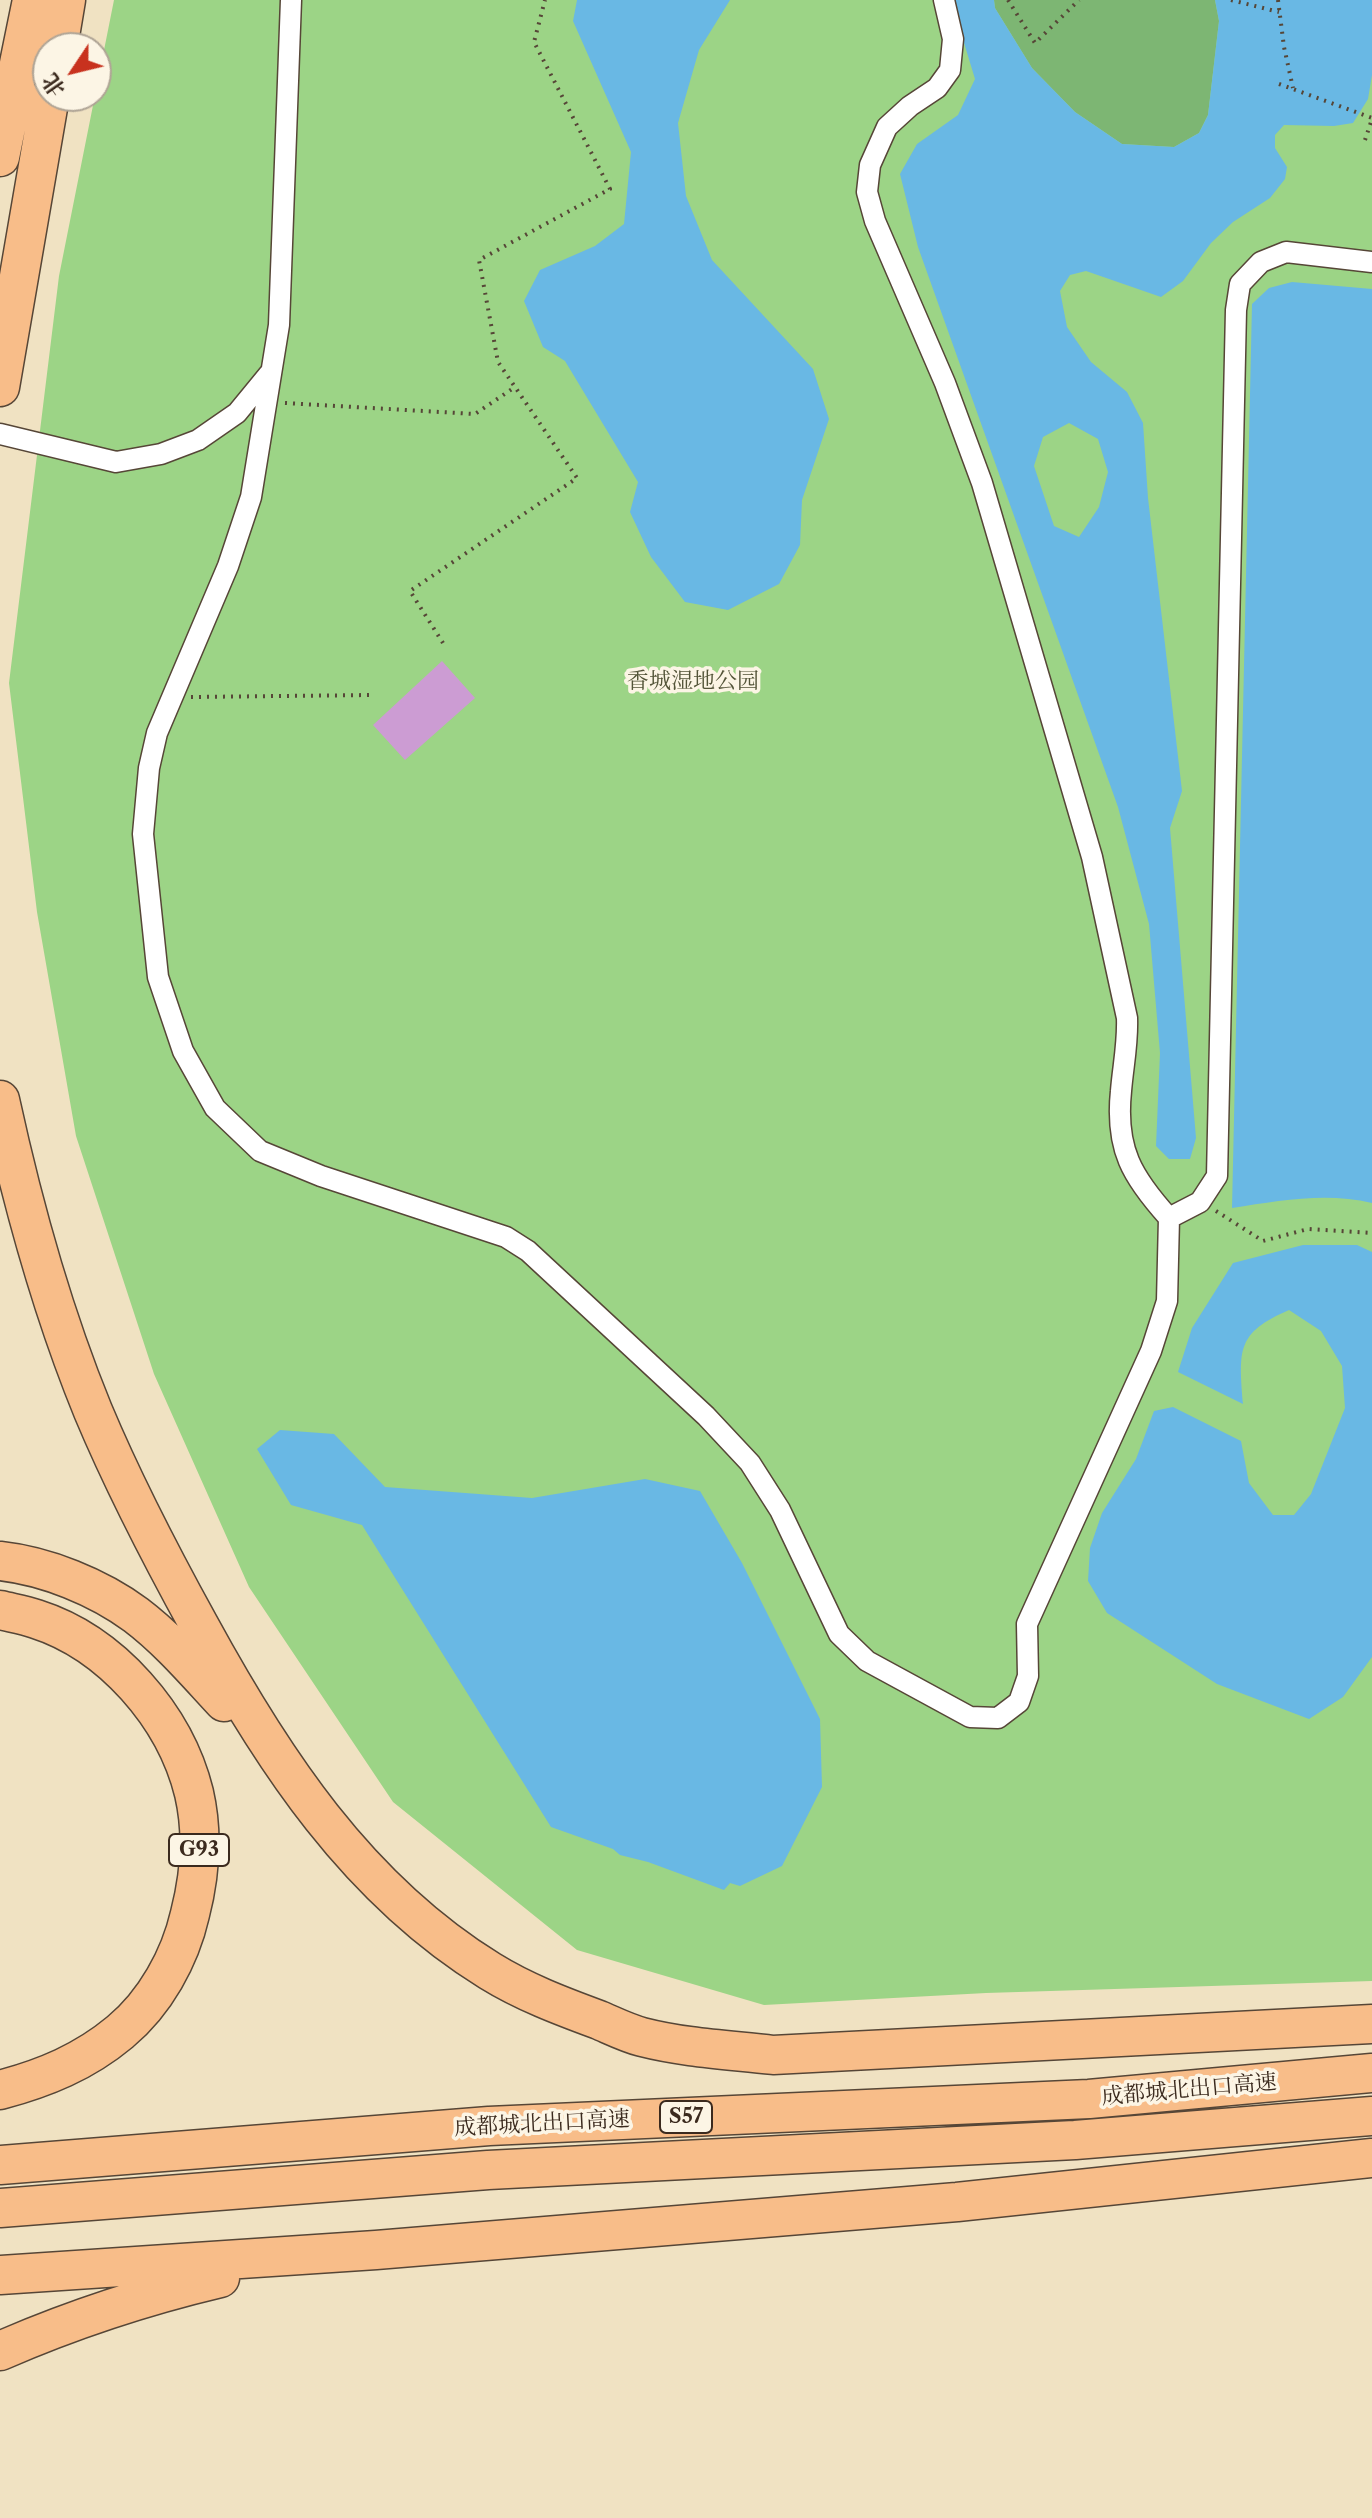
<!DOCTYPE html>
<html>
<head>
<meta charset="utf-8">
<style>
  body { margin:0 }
  #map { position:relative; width:1372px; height:2518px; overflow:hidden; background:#f0e2c2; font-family:"Libre Caslon Text","Noto Serif SC",serif }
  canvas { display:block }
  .north { position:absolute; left:32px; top:32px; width:80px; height:80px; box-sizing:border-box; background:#fcf5e5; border:2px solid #afa495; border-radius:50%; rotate:235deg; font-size:22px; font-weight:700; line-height:32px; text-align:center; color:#3b2a1e }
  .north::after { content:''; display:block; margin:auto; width:28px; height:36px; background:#c8321e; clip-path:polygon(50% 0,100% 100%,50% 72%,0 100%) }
</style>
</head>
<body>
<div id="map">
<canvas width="1372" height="2518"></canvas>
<div class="north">北</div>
</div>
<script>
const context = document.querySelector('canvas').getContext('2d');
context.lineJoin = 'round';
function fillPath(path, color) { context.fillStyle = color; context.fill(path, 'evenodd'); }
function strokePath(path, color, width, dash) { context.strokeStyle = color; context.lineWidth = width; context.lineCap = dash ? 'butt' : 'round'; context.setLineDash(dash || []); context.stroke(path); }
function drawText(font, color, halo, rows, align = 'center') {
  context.font = font + ' "Libre Caslon Text","Noto Serif SC",serif'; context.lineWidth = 7; context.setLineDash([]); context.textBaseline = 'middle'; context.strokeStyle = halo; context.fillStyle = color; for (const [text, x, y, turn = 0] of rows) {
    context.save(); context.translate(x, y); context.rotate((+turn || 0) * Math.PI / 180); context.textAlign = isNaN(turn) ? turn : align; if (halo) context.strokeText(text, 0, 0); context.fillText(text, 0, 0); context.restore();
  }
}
fillPath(new Path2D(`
  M114 0H1372V1981L986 1993 764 2005 577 1950 393 1802 249 1587 154 1374 76 1136 37 912 9 683 59 276Z`), '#9cd486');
fillPath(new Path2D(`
  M994 0H1215L1219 21 1208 115 1199 133 1174 147 1122 144 1075 112 1032 68 995 8Z`), '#7db673');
fillPath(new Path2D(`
  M577 0H730L699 50 678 123 686 196 712 260 813 369 829 419 802 500 800 545 779 584 728 610 685 602 651 557 630 512 638 482 565 361 543 347 524 301 540 270 595 246 624 224 631 152 573 21Z
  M951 0H994L995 8 1032 68 1075 112 1122 144 1174 147 1199 133 1208 115 1219 21 1215 0H1372V75L1368 99 1353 123 1334 126 1284 125 1275 135V148L1287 167 1285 179 1270 198 1233 222 1211 243 1183 281 1161 297 1086 271 1070 275 1060 291 1067 327 1091 362 1127 392 1143 423 1148 498 1182 791 1170 828 1196 1138 1190 1159H1169L1156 1146 1160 1053 1149 924 1118 807 918 247 900 174 917 144 958 115 975 79ZM1069 423 1098 439 1108 472 1099 507 1079 537 1054 526 1034 466 1043 437Z
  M1292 282 1372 289V1203C1325 1192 1279 1201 1232 1208L1252 304 1269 288Z
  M1303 1245H1357L1372 1252V1657L1343 1697 1309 1719 1217 1684 1107 1613 1088 1581 1090 1548 1102 1513 1136 1459 1154 1411 1173 1407 1241 1441 1249 1483 1273 1515H1294L1311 1494 1345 1408 1342 1366 1321 1331 1289 1310C1236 1333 1239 1350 1243 1404L1178 1372 1192 1328 1233 1263Z
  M280 1430 334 1434 385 1487 532 1498 645 1479 700 1491 742 1563 820 1719 822 1787 782 1866 740 1886 730 1883 724 1890 648 1862 620 1855 613 1849 551 1827 362 1525 291 1505 257 1449Z`), '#69b8e4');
fillPath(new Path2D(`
  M442 661 475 698 405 760 373 725Z`), '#cc9cd3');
const minor = new Path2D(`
  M291 0 279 325 251 497 228 566 157 733 149 768 143 834 158 977 183 1051 215 1108 260 1151 321 1176 506 1237 528 1251 706 1416 750 1463 780 1510 839 1634 867 1661 970 1717 998 1718 1019 1702 1028 1676 1027 1624 1151 1351 1167 1301 1169 1218 1200 1202 1217 1176 1236 310 1240 284 1261 262 1286 252 1372 262
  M944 0 953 39 950 70 937 88 910 106 887 127 870 165 867 192 875 221 945 383 982 483 1092 857 1127 1018C1128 1044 1123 1066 1121 1091 1115 1149 1132 1177 1169 1218
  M0 434 116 462 161 454 198 440 237 413 269 374`);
const motorway = new Path2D(`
  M58 48 66 0
  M0 157 32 0
  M0 387 50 96
  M0 1100C23 1206 52 1311 93 1411 124 1485 161 1556 199 1625 272 1759 357 1889 490 1971 524 1992 561 2006 599 2020 613 2026 627 2033 642 2037 685 2048 730 2050 773 2055L1372 2024
  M0 1561C46 1566 98 1587 136 1615 169 1640 196 1672 224 1702
  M0 1610C12 1613 24 1615 36 1619 111 1643 175 1716 194 1793 203 1832 200 1875 190 1914 180 1958 155 2003 120 2032 84 2062 45 2078 0 2090
  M0 2165 489 2126 1089 2099 1372 2073
  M0 2208 488 2170 1075 2140 1372 2116
  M0 2275 376 2250 957 2202 1372 2158
  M0 2351C71 2320 144 2296 220 2278`);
strokePath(minor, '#564637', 23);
strokePath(motorway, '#564637', 41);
strokePath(new Path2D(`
  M1008 0 1035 43 1079 0
  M1231 0 1279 12
  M1278 0 1284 47 1293 88
  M1279 84 1372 118
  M1365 140 1372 119
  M285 403 475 414 515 387
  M443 643 410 591 577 478 498 362 479 260 610 189 534 42 545 0
  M191 697 371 695
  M1216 1211 1263 1241 1308 1229 1372 1233`), '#564637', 4, [2, 6]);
strokePath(minor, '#fff', 20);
strokePath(motorway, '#f8bd89', 38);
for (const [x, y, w] of [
  [199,1850,60],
  [686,2117,52]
]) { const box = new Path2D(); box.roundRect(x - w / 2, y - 16, w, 32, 6); context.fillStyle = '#fcf5e5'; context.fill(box); strokePath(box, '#3b2a1e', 2); }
drawText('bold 20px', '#3b2a1e', null, [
  ["G93",199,1850],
  ["S57",686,2117]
]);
drawText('22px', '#535438', '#fcf5e5', [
  ["香城湿地公园",693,682]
]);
drawText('22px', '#3b2a1e', '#fcf5e5', [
  ["成都城北出口高速",1189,2090,-5],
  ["成都城北出口高速",542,2124,-3]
]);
</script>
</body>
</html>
